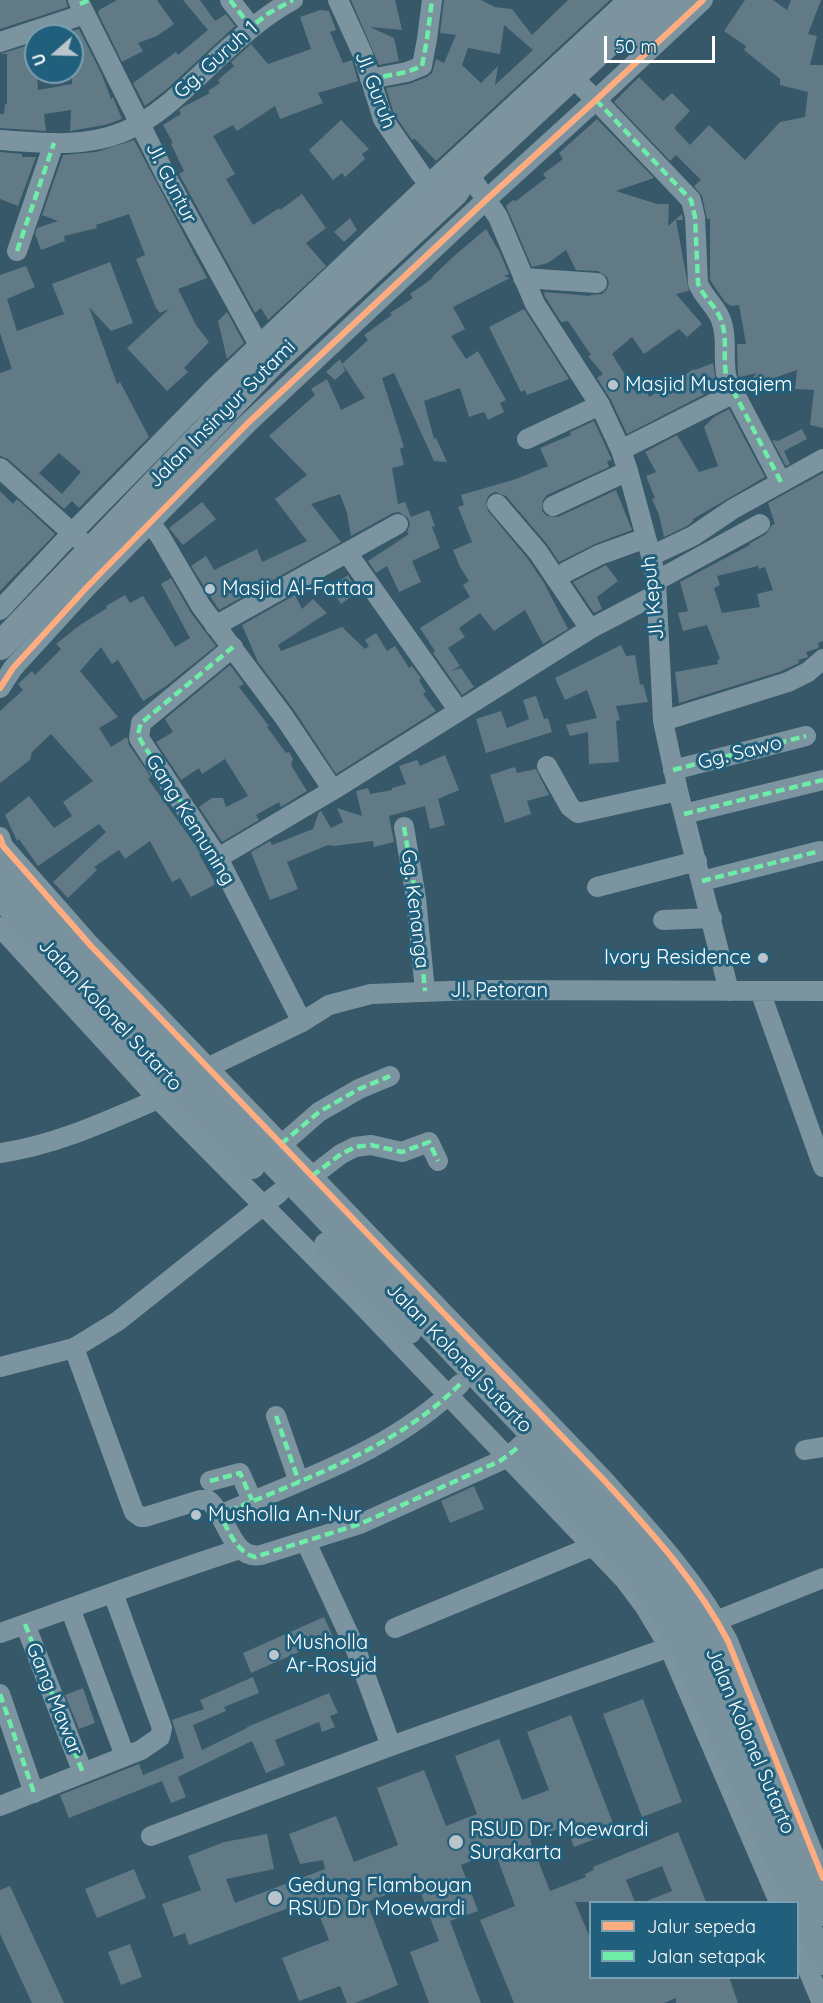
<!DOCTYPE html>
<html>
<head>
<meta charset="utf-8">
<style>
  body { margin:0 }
  #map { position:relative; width:823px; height:2003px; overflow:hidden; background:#365868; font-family:Quicksand,sans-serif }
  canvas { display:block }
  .legend { position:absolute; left:589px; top:1901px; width:210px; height:78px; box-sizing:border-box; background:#21607d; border:2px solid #7aa0b1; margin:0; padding:8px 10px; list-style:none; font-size:18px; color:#fff }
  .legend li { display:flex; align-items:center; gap:12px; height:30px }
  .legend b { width:30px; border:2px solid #7aa0b1 }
  .north { position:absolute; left:24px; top:24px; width:60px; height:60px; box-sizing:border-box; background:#21607d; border:2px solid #7aa0b1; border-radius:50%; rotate:250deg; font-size:16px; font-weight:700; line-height:24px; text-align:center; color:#fff }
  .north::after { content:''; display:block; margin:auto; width:21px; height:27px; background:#b9c5ca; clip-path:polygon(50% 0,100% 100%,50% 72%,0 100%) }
  .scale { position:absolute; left:604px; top:36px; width:111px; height:27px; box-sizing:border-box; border:3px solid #fff; border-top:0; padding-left:8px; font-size:18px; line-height:21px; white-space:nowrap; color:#fff; -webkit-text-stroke:4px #21607d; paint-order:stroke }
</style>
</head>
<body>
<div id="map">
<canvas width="823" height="2003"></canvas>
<ul class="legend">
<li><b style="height:8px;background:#ffac80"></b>Jalur sepeda</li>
<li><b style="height:8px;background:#6deda7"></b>Jalan setapak</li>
</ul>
<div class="north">U</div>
<div class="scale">50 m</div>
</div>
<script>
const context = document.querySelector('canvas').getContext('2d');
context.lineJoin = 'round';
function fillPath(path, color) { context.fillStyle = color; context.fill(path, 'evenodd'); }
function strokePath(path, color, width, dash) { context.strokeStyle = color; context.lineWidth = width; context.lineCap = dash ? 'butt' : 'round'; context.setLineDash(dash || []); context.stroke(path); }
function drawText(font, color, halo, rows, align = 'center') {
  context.font = font + ' Quicksand,sans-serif'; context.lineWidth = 6; context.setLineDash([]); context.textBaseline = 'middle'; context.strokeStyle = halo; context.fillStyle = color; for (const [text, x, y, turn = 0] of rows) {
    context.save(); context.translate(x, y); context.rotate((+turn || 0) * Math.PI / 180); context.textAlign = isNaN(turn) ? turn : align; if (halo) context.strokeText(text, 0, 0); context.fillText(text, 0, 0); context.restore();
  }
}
fillPath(new Path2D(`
  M0 0H66L68 7 0 29Z
  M117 0H157L174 24 157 36 138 43 143 51 122 62 98 13 99 10Z
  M183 0H200L215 21 226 14 235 26 167 89 145 106 133 83 176 52 178 55 208 30Z
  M351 0H395L402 30 370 27 394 38 399 61 379 65Z
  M444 0H481L495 7 512 9 532 35 568 0H610L436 161 415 139 412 140 394 114 386 88 409 84 427 77 432 73 436 59 444 63 456 35 440 33ZM504 25 533 50 495 85 498 66 481 83 462 65 468 48 500 54Z
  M745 0H773L787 10 791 0H821L808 34 817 36 810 65H823V428L810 425 814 390 795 389 797 370 745 388 744 386 757 373 740 377 738 375 737 344H746L739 305 731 306 725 302 710 280V219H707L702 196 694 186 701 180 676 155 670 161 614 102 639 77 663 101 672 93 690 111 674 128 690 145 709 125 745 160 780 122 805 117 808 92 780 85V79L744 50 746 46 724 31Z
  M320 10 329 11 336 30 330 32 343 63 352 60 358 81 318 93 323 103 280 119 275 106 237 131 233 125 213 136 235 174 226 179 253 225 279 208 280 210 302 194 326 228 306 243 326 266 268 320 261 308 255 313 179 174 184 171 171 144 173 143 163 125 181 114 179 110 183 107 210 93 208 91 220 83 218 80 234 66 231 62 251 44 268 64 311 49 300 17Z
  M79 29 102 75 111 99 113 97 122 119 105 125 70 131 71 110 44 114 46 131 0 128V114H4L5 104H7V54H0L36 43 38 90 72 84V31Z
  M597 119 654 178 616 191 657 204H669L668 226 682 214 683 220H676L689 291 676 294 702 324 687 337 679 329 644 354 632 337 612 354 637 394 647 391 649 397 694 369 695 370 713 363 716 382 704 387 707 393 627 434 611 400 597 378 603 374 588 356 591 355 568 321 561 322 544 295 545 292 591 296 590 295 602 294 607 289 609 283 607 277 598 271 576 270 566 250 548 263 532 267 506 206 513 200 516 201 546 178 543 174 563 159 559 153Z
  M341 120 369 149 362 154 365 159 345 177 342 173 333 180 309 150Z
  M134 140 207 278 178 289 196 325 209 342 184 368 188 372 167 391 127 348 169 309 160 313 156 308 136 259 145 255 129 214 96 225 97 228 64 236 65 241 41 250 35 234 37 228 58 221 42 215 63 155 96 152Z
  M0 152 22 154V157H36L18 206 0 199Z
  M350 218 357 230 344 242 334 232Z
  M486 229 499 251 509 274 504 276 510 278 453 307 465 329 451 336 466 359 478 351 506 400 500 403 504 412 488 420 484 412 469 417 460 388 424 401 434 439 436 438 447 462 434 461 394 373 382 378 404 447 400 449 404 465 392 468 398 504 405 502 411 517 429 510 435 526 432 527 440 548 412 561 421 582 399 592 387 566 376 573 368 561 409 534 407 532 410 524 408 518 399 512 393 513 351 536 347 513 340 494 311 504 341 542 219 610 191 566 206 556 214 570 257 549 262 562 307 541 275 499 307 475 269 436 315 395 311 389 327 379 341 410 365 398 343 365 345 371 335 380 326 372 340 359 342 364 368 340 364 335 392 315 390 313 413 298 410 294 433 278 432 277 454 256Z
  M110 262 133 323 111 331 89 307 117 384 120 382 149 437 79 508 72 501 64 509 8 459 0 456V373L12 369 0 333V275L26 266 35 287 7 299 17 331 64 314 52 284ZM59 453 81 472 62 494 39 473Z
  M524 309 569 379 527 395 525 390 521 392 489 327Z
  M227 312 244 343 227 359 218 321Z
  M729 409 765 477 693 519V521L687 526 664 537 659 515 652 499 655 498 646 476 656 472 645 452 677 435 699 472 718 466 704 427 714 417Z
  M594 421 612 460 607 461 609 467 547 495 543 500 542 511 547 516 558 517 616 490 632 530 595 544 559 562 547 544 506 496 495 492 489 495 486 501 488 511 528 559 544 583 568 629 543 644 525 610 494 631 480 613 459 628 465 637 448 648 460 666 451 671 461 668 474 687 462 695 433 653 435 651 420 628 470 597 463 585 469 581 460 567 453 550 472 542 458 507 464 505 461 495 516 479 548 466 540 448 571 435 570 432Z
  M802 429 807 439 784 451 790 464 786 466 772 440 778 441Z
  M823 473V641L818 643 819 648 806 652 808 657 798 660 799 663 779 672 679 703 675 672 718 664 717 660 720 659 707 625 683 631 678 613 688 611 680 582 750 545 749 544 766 534 772 525 775 524 768 503ZM758 566 759 569 765 567 773 590 757 594 760 607 722 613 714 588 720 585 717 576Z
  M0 491 13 504 17 499 55 534 0 591Z
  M202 502 216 519 183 545 169 528Z
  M606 565 618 581 597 597 602 609 594 613 573 582Z
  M348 575 358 592 341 604 330 587Z
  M171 578 191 613 216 646 166 686 143 701 118 660 112 664 101 647 80 671 118 717 99 728 111 747 127 737 129 745 151 777 148 779 201 853 199 854 216 884 191 897 180 878 172 882 150 841 125 859 119 850 94 867 97 870 68 898 53 882 106 832 99 824 38 866 19 839 17 841 5 815 29 796 54 828 72 816 63 802 93 781 51 734 32 752 30 760 0 783V711L23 690 18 684 32 671 35 675 61 649 56 644 80 625 107 608 106 606 125 595 130 603 143 596 175 647 190 638 161 584Z
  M295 595 302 609 313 599 327 613 278 645 281 651 342 627 365 649 369 646 365 640 376 633 387 651 395 646 409 668 412 666 421 678 419 680 426 692 423 694 436 711 336 774 294 710 258 662 242 625Z
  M621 645 626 656 635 655 640 685 643 684 648 702 616 706 620 720 616 721 619 762 589 764 588 732 570 736 566 725 597 718 587 690 565 700 555 678Z
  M230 665 244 684 239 687 269 726 267 727 286 753 289 752 293 759 291 765 307 791 281 807 279 802 256 815 259 820 222 842 199 807 212 798H223L226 807 248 796 225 759 202 774 199 768 181 780 156 742 173 732 165 719Z
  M536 696 544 719 548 718 552 732 486 753 476 719 501 711 507 728 529 719 523 700Z
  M445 755 459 790 438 799 445 825 430 829 425 806 389 816 394 842 374 847 373 841 334 846 328 845 287 862 298 889 270 900 251 852 270 841 272 845 313 829 319 812 321 811 331 828 343 822 337 808 362 816 356 791 368 788 370 794 392 790V788L406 784 399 766 417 760 420 766Z
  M515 767 517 773 536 769 549 795 527 801 531 814 505 823 490 775Z
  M474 1486 484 1509 450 1523 441 1501Z
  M324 1617 333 1637 251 1673 243 1653Z
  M253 1677 259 1693 224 1707 226 1711 193 1725 202 1750 247 1728V1727L329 1693 338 1713 330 1716 335 1727 322 1732 319 1722 275 1740 285 1765 266 1773 252 1741 178 1777 186 1797 171 1803 162 1781 69 1818 60 1795 139 1764 143 1775 184 1758 172 1720 204 1709 200 1700Z
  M83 1688 95 1723 79 1729 65 1695Z
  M643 1699 682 1802 642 1817 603 1714Z
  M571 1715 616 1831 574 1847 566 1826 530 1840 550 1891 586 1877 585 1874 594 1870 593 1867 678 1832 706 1902H644L672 1891 662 1866 626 1880 635 1902H575L591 1940V1977H729L738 2003H676V1998L664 2003H514L480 1920 515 1906 495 1852 461 1865 478 1911 450 1921 481 2003H429L410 1952 439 1941 417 1883 367 1902 398 1985 355 2003H347L340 1986 299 2001 282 1958 329 1940 313 1899 189 1945 185 1933 174 1937 162 1904 201 1890 188 1856 224 1842 267 1834 274 1869 226 1879 235 1903 325 1869 323 1860 300 1864 289 1834 336 1816 354 1862 398 1845 377 1788 424 1770 446 1826 477 1814 455 1756 499 1739 522 1800 549 1790 527 1732Z
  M134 1869 146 1898 97 1918 85 1889Z
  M10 1886 64 2003H32L0 1934V1890Z
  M130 1944 142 1977 121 1985 108 1952Z`), '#617a86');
strokePath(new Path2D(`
  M78 0 167 178 265 356
  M230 0 251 27
  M338 0 363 55 383 119 420 173 437 193
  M0 42 85 14
  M571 76 596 100 691 200 695 217 698 283C703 298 718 307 722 323 728 341 722 360 727 379L781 482
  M370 79 407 72 422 66 427 39 432 0
  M0 140C41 143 84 148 123 132 160 117 191 83 220 56 243 35 265 15 293 0
  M468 173 498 217 535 304 600 405 621 450 628 471 651 556 656 581 663 721 678 791 729 991
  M17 251 54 143
  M523 278 597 283
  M527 439 600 405
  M621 450 734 393
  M0 468 80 540
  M497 504 538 552 590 629
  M553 506 628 471
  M143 513 160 536 201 606 284 717 333 790
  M348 554 459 711
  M651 556 693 536 733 509 823 459
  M566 572 599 555 646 538
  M656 581 760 524
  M0 610 72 533 216 386 429 184 628 0
  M215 626 398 524
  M233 647 141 723 139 738 218 858 302 1022
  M0 688 13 668 87 587 248 423 487 199 596 100 703 0
  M663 721 788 682 808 672 823 659
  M547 766 570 807 578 813 678 791
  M673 770 806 736
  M684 814 823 780
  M404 827 416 898 425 991
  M0 837 3 846 91 946 603 1479C649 1530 696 1580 728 1641L823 1878
  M218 858 333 790 590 629 655 595
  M702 881 820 851
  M597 887 697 861
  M663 920 712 918
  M0 927 158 1099 357 1300 624 1579 645 1607 669 1647 779 1902
  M760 991 823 1167
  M200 1075 209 1067 302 1022 329 1005 371 994 474 990 823 991
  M0 1153C56 1145 107 1121 158 1099L167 1093
  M272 1153 319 1112 359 1089 390 1076
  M302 1184 341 1154 355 1147 371 1145 402 1152 429 1142 438 1161
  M74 1348 134 1512 141 1517H145L200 1500H208C227 1514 231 1561 261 1555L360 1524 500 1461 516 1450
  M0 1367 74 1348 118 1321 279 1193
  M276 1416 299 1482
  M805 1450 823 1447
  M210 1481 240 1473 252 1500
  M220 1515C303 1479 394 1450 460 1384
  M306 1542 356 1650 391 1746
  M70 1608 125 1756
  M25 1624 83 1773
  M706 1625 823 1578
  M395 1628 593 1546 600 1537
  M0 1633C80 1605 159 1575 240 1549
  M0 1694 34 1793
  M0 1806 141 1750 160 1737 162 1728 113 1593
  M151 1836 391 1746 681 1643
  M798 1946 822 2003`), '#7b949f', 20);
strokePath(new Path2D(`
  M0 866 268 1157 655 1562 701 1627 823 1913
  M0 896 70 973 252 1166
  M327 1245 409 1331
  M522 1448 630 1565 653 1596 681 1643 797 1902
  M798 1903 823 1962`), '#7a929e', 26);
strokePath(new Path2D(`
  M644 34 680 0
  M0 646 270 364 454 193 468 173 654 0`), '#7d949f', 28);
strokePath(new Path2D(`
  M230 0 251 27 269 13 293 0
  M80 4 89 0
  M370 79 407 72 422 66 427 39 432 0
  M596 100 691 200 695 217 698 283C703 298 718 307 722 323 728 341 722 360 727 379L781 482
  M17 251 54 143
  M673 770 806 736
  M684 814 823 780
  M404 827 416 898 425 991
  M218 858 141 741 138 734 141 723 233 647
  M702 881 820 851
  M281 1144 319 1112 359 1089 390 1076
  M312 1176 341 1154 355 1147 371 1145 402 1152 429 1142 438 1161
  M460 1384C394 1450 303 1479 220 1515 229 1531 236 1552 255 1557L360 1524 500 1461 520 1446
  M276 1416 299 1482
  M210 1481 240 1473 252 1500
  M25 1624 83 1773
  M0 1694 34 1793`), '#6deda7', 4.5, [9, 4.5]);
strokePath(new Path2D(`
  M0 688 13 668 87 587 248 423 487 199 596 100 703 0
  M0 837 3 846 91 946 603 1479C649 1530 696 1580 728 1641L823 1878`), '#ffac80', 6);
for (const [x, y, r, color] of [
  [613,385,6,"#b9c5ca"],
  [210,589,6,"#b9c5ca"],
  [763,958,6,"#b9c5ca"],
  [196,1515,6,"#b9c5ca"],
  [274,1655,6,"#b9c5ca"],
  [456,1842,8,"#b9c5ca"],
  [275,1898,8,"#b9c5ca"]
]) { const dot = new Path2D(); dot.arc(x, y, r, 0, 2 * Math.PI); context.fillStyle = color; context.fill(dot); strokePath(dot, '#21607d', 2); }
drawText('20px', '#fff', '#21607d', [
  ["Gg. Guruh 1",216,60,-42],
  ["Jl. Guruh",375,90,69],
  ["Jl. Guntur",171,183,63],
  ["Jalan Insinyur Sutami",222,414,-45],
  ["Jl. Kepuh",653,598,-96],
  ["Gg. Sawo",740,753,-14],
  ["Gang Kemuning",190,820,58],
  ["Gg. Kenanga",415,909,83],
  ["Jl. Petoran",499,991],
  ["Jalan Kolonel Sutarto",110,1015,47],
  ["Jalan Kolonel Sutarto",459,1358,46],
  ["Gang Mawar",54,1699,68],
  ["Jalan Kolonel Sutarto",750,1741,67]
]);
drawText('20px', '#fff', '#21607d', [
  ["Masjid Mustaqiem",625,385],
  ["Masjid Al-Fattaa",222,589],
  ["Ivory Residence",751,958,"right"],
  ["Musholla An-Nur",208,1515],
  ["Musholla",286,1643],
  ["Ar-Rosyid",286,1666],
  ["RSUD Dr. Moewardi",470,1830],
  ["Surakarta",470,1853],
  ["Gedung Flamboyan",288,1886],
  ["RSUD Dr Moewardi",288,1909]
], 'left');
</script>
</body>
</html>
